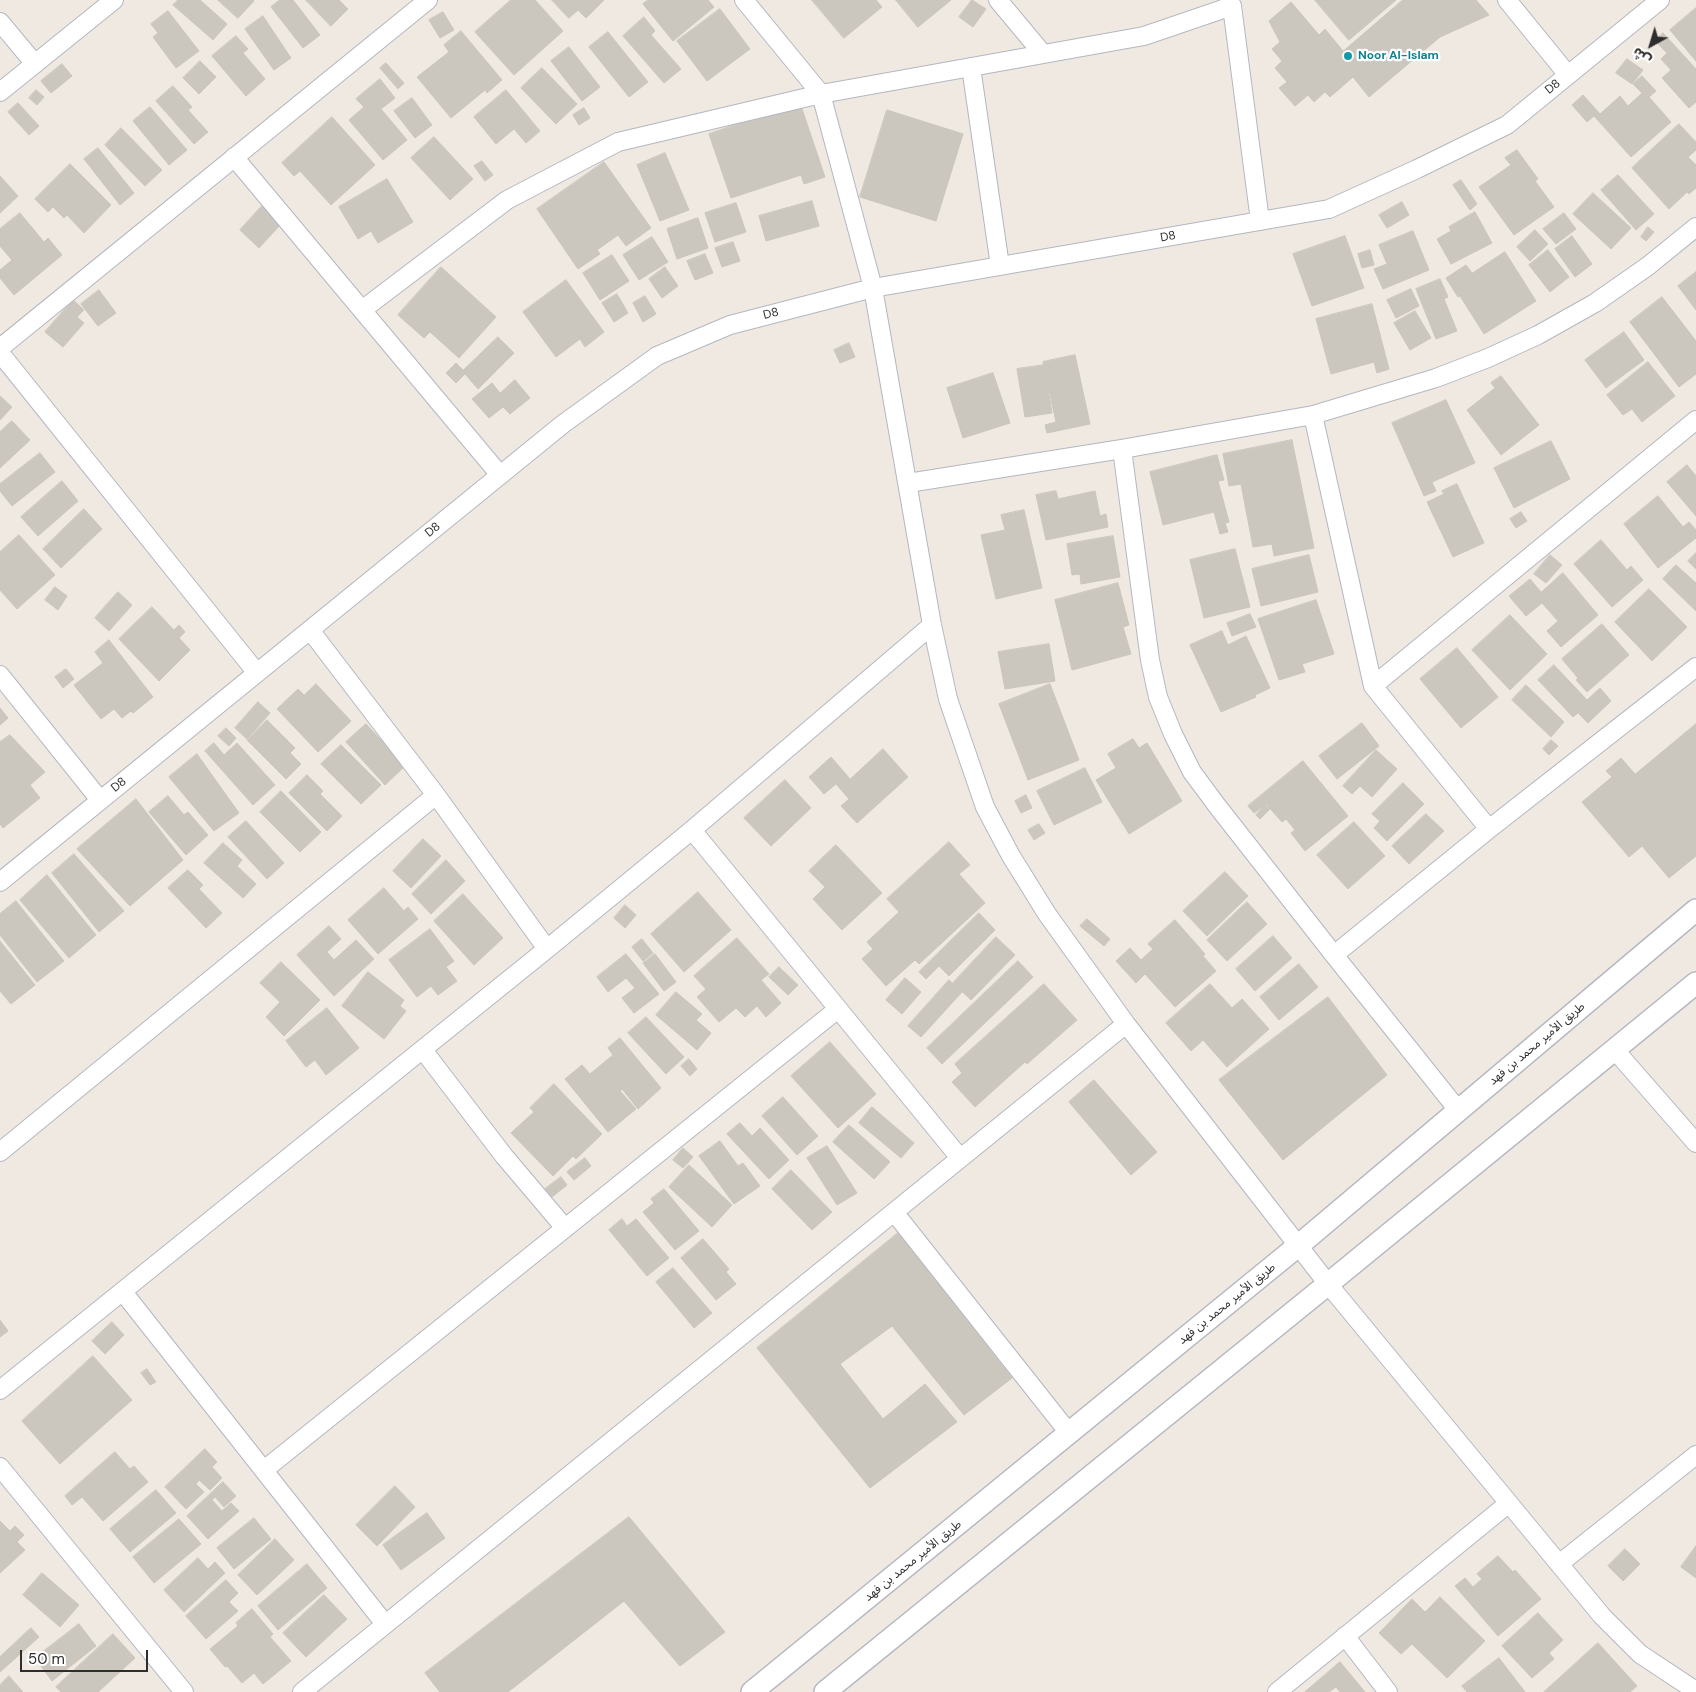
<!DOCTYPE html>
<html>
<head>
<meta charset="utf-8">
<style>
  body { margin:0 }
  #map { position:relative; width:1696px; height:1692px; overflow:hidden; background:#efe9e1; font-family:"DM Sans","Noto Sans Arabic",sans-serif }
  canvas { display:block }
  .north { position:absolute; left:1626px; top:20px; width:50px; height:50px; -webkit-text-stroke:4px #fff; paint-order:stroke; rotate:219deg; font-size:14px; font-weight:700; line-height:20px; text-align:center; color:#2e2e2e }
  .north::after { content:''; display:block; margin:auto; width:18px; height:22px; background:#2e2e2e; clip-path:polygon(50% 0,100% 100%,50% 72%,0 100%) }
  .scale { position:absolute; left:20px; top:1650px; width:128px; height:22px; box-sizing:border-box; border:2px solid #2e2e2e; border-top:0; padding-left:6px; font-size:15px; line-height:18px; white-space:nowrap; color:#2e2e2e; -webkit-text-stroke:4px #fff; paint-order:stroke }
</style>
</head>
<body>
<div id="map">
<canvas width="1696" height="1692"></canvas>
<div class="north">ش</div>
<div class="scale">50 m</div>
</div>
<script>
const context = document.querySelector('canvas').getContext('2d');
context.lineJoin = 'round';
function fillPath(path, color) { context.fillStyle = color; context.fill(path, 'evenodd'); }
function strokePath(path, color, width, dash) { context.strokeStyle = color; context.lineWidth = width; context.lineCap = dash ? 'butt' : 'round'; context.setLineDash(dash || []); context.stroke(path); }
function drawText(font, color, halo, rows, align = 'center') {
  context.font = font + ' "DM Sans","Noto Sans Arabic",sans-serif'; context.lineWidth = 4.5; context.setLineDash([]); context.textBaseline = 'middle'; context.strokeStyle = halo; context.fillStyle = color; for (const [text, x, y, turn = 0] of rows) {
    context.save(); context.translate(x, y); context.rotate((+turn || 0) * Math.PI / 180); context.textAlign = isNaN(turn) ? turn : align; if (halo) context.strokeText(text, 0, 0); context.fillText(text, 0, 0); context.restore();
  }
}
const building = new Path2D(`
  M178 0H200L227 24 213 40 173 5Z
  M218 0H253L254 1 238 18Z
  M280 0H293L320 35 303 48 271 7Z
  M306 0H339L348 9 331 26Z
  M511 0H535L563 31 514 75 475 32Z
  M552 0H604L586 18 578 10 569 18Z
  M648 0H708L714 7 673 41 643 4Z
  M812 0H876L882 7 844 38Z
  M896 0H951L918 27Z
  M972 0 986 9 973 27 959 17Z
  M1315 0H1396L1349 40Z
  M1403 0H1476L1489 15 1440 37 1369 97 1353 77 1330 97 1325 92 1314 102 1308 95 1295 106 1279 88 1287 82 1275 68 1282 61 1272 49 1280 42 1269 21 1291 2 1319 35 1325 29 1343 51Z
  M1696 8V61L1670 30Z
  M720 9 750 49 707 81 677 41Z
  M168 11 199 51 176 68 153 37 158 33 151 24Z
  M443 12 454 30 440 38 429 20Z
  M263 16 291 58 274 70 245 29Z
  M644 17 655 31 651 35 681 69 664 83 623 36Z
  M461 31 502 80 487 93 485 90 451 118 417 77 449 52 444 45Z
  M608 32 648 82 629 97 589 47Z
  M1663 33 1696 69V102L1689 108 1662 78 1671 70 1661 59 1667 53 1655 41Z
  M236 36 248 49 243 53 265 79 246 96 212 56Z
  M569 47 600 87 582 101 551 61Z
  M1627 59 1643 70 1632 84 1616 73Z
  M200 61 216 77 199 94 183 78Z
  M386 63 404 83 398 89 380 68Z
  M62 64 72 76 51 93 41 81Z
  M542 68 577 104 556 124 521 88Z
  M1642 76 1656 91 1649 97 1671 122 1631 157 1594 116 1587 122 1572 105 1583 95 1600 114 1620 96 1628 106 1642 93 1633 84Z
  M380 79 395 98 381 109 407 140 383 160 349 120 364 107 356 99Z
  M173 86 192 107 188 110 208 132 194 144 156 101Z
  M36 90 44 97 37 105 29 98Z
  M506 90 540 131 526 143 514 129 496 144 474 117Z
  M412 98 432 125 415 138 394 111Z
  M18 103 39 126 29 135 8 112Z
  M800 103 825 177 804 184 801 175 731 198 709 134Z
  M150 107 187 150 169 165 133 121Z
  M584 108 590 118 579 125 573 115Z
  M887 110 963 134 936 221 860 197Z
  M332 117 375 165 331 205 300 171 294 176 282 163Z
  M1679 124 1696 142V150L1688 157 1696 165V188L1689 194 1687 192 1669 209 1632 168Z
  M121 128 162 170 145 186 105 145Z
  M434 137 473 179 450 200 411 158Z
  M98 148 134 193 120 205 84 159Z
  M1517 150 1538 179 1535 181 1554 207 1514 235 1479 187 1511 165 1505 158Z
  M665 153 689 210 660 221 637 165Z
  M482 161 493 175 485 181 474 166Z
  M604 162 651 228 626 246 618 235 597 250 600 254 578 269 537 209Z
  M70 164 111 205 84 233 67 215 64 218 53 207 48 212 35 199Z
  M1618 175 1654 214 1636 230 1601 190Z
  M0 176 18 196 0 213Z
  M387 179 413 222 378 243 371 231 358 239 339 207Z
  M1461 180 1477 204 1470 210 1453 185Z
  M1593 193 1631 228 1611 249 1573 214Z
  M812 201 819 226 766 241 759 216Z
  M1402 202 1409 215 1387 228 1379 215Z
  M736 203 746 232 715 242 705 213Z
  M262 206 281 224 259 248 240 230Z
  M1475 212 1492 243 1451 264 1437 239 1451 231 1449 227Z
  M20 213 44 242 48 238 62 255 14 295 0 278V270L12 260 0 246V229Z
  M1564 213 1576 229 1556 244 1543 229Z
  M698 218 708 248 677 259 667 229Z
  M1648 227 1654 232 1646 241 1641 237Z
  M1535 230 1548 244 1530 261 1517 247Z
  M1413 231 1429 270 1383 289 1374 269 1387 264 1379 245Z
  M1345 236 1364 288 1312 306 1293 254Z
  M1572 236 1592 264 1575 277 1555 249Z
  M652 237 668 262 639 280 623 255Z
  M733 242 740 261 722 267 715 248Z
  M1370 250 1374 265 1362 268 1358 254Z
  M1548 250 1569 277 1550 292 1529 265Z
  M1505 252 1536 301 1484 334 1460 296 1458 297 1446 278 1466 265 1472 273Z
  M705 254 713 273 695 280 687 261Z
  M612 255 629 281 600 300 583 273Z
  M441 267 496 317 459 358 430 332 424 338 398 315Z
  M665 267 678 286 662 298 649 279Z
  M1696 272V310L1678 286Z
  M1440 279 1448 297 1444 299 1457 331 1436 339 1416 289Z
  M566 280 604 332 585 347 580 339 556 357 523 312Z
  M1411 289 1419 306 1396 318 1387 300Z
  M99 290 116 313 98 326 81 304Z
  M617 294 628 313 614 322 602 303Z
  M645 296 656 314 643 322 633 303Z
  M1662 297 1696 341V374L1679 387 1630 322Z
  M73 300 84 310 77 317 84 323 63 347 45 332Z
  M1372 304 1389 369 1377 373 1374 362 1331 374 1316 319Z
  M1415 311 1431 338 1410 350 1394 323Z
  M1624 332 1644 360 1606 388 1585 360Z
  M498 337 514 353 478 389 465 374 456 383 446 373 456 363 463 370Z
  M849 343 855 357 840 363 834 350Z
  M1075 355 1090 424 1047 433 1045 425 1056 422 1043 362Z
  M1648 362 1675 396 1642 422 1632 409 1623 415 1607 395Z
  M1044 365 1052 413 1025 417 1017 369Z
  M993 373 1010 423 963 438 947 388Z
  M1501 376 1539 425 1501 455 1467 410 1495 388 1491 383Z
  M515 380 530 398 510 414 503 407 489 418 472 399 492 383 500 393Z
  M0 396 12 407 0 420Z
  M1446 400 1475 463 1432 482 1436 491 1424 496 1392 423Z
  M12 421 30 440 0 468V432Z
  M1292 440 1314 548 1274 556 1272 544 1253 547 1241 484 1229 486 1223 454Z
  M1551 441 1570 479 1514 508 1494 468Z
  M40 453 55 472 12 506 0 491V484Z
  M1217 455 1224 480 1218 481 1229 522 1225 523 1228 532 1220 534 1214 512 1163 525 1150 472Z
  M1687 465 1696 476V516L1667 482Z
  M62 481 78 501 38 536 21 517Z
  M1457 484 1484 543 1453 557 1427 502 1444 494 1442 491Z
  M1056 491 1058 499 1095 491 1100 516 1106 514 1108 527 1046 540 1036 495Z
  M1658 496 1683 527 1689 522 1696 530V538L1658 568 1624 524Z
  M84 509 102 529 61 568 43 549Z
  M1024 510 1042 588 996 599 981 535 1005 530 1001 515Z
  M1521 512 1527 521 1516 528 1510 519Z
  M19 535 55 575 17 609 0 590V552Z
  M1113 536 1120 577 1081 584 1080 574 1072 575 1067 544Z
  M1601 540 1627 570 1631 566 1643 580 1612 607 1574 564Z
  M1235 549 1250 607 1204 618 1190 560Z
  M1696 553V569L1688 561Z
  M1309 555 1318 592 1261 606 1252 569Z
  M1550 555 1562 565 1546 583 1534 574Z
  M1676 565 1696 583V611L1663 579Z
  M1563 573 1598 615 1561 647 1547 631 1558 621 1542 603 1526 616 1509 596 1530 579 1541 592Z
  M1118 583 1129 625 1123 627 1131 654 1072 670 1055 600Z
  M55 587 67 596 58 610 45 600Z
  M1649 589 1687 627 1652 661 1615 622Z
  M118 592 132 605 109 631 95 618Z
  M1316 600 1334 654 1302 664 1305 672 1279 680 1258 619Z
  M152 607 174 630 179 625 185 632 179 638 190 650 159 681 119 639Z
  M1250 614 1256 627 1232 636 1227 623Z
  M1510 615 1547 654 1510 690 1472 650Z
  M1602 624 1629 655 1587 692 1576 680 1578 678 1562 659Z
  M1222 631 1228 645 1246 636 1270 688 1255 695 1256 697 1221 712 1190 645Z
  M109 640 153 697 133 713 131 711 122 718 114 709 101 719 74 685 103 663 95 652Z
  M1049 644 1055 681 1005 689 998 652Z
  M1457 648 1498 697 1461 728 1420 679Z
  M1554 665 1587 700 1600 688 1611 701 1588 723 1578 713 1573 717 1538 680Z
  M66 669 74 679 63 688 55 677Z
  M316 684 351 721 318 752 277 709 298 689 304 695Z
  M1050 684 1079 760 1028 780 999 704Z
  M1526 685 1564 722 1551 737 1512 700Z
  M258 702 270 713 247 739 235 728Z
  M0 708 8 718 0 725Z
  M267 720 295 748 290 753 301 764 286 779 247 740Z
  M1362 723 1379 746 1337 779 1319 756Z
  M366 724 405 766 385 785 346 742Z
  M1696 724V856L1669 878 1642 846 1629 857 1582 802 1612 777 1606 771 1621 758 1635 774Z
  M226 728 236 738 229 746 218 736Z
  M10 735 45 772 30 785 40 798 3 828 0 824V742Z
  M1133 739 1139 748 1147 743 1182 801 1129 834 1096 780 1116 768 1108 754Z
  M1551 740 1558 746 1549 755 1543 749Z
  M214 743 224 755 237 743 275 785 253 805 205 751Z
  M341 745 381 785 361 804 321 764Z
  M883 749 908 777 857 823 841 806 849 799 836 784 824 794 809 777 831 757 850 779Z
  M1376 750 1397 769 1372 797 1360 786 1352 794 1343 786Z
  M197 754 239 813 214 831 169 777Z
  M1303 761 1348 816 1305 851 1291 833 1295 830 1286 819 1282 822 1266 804 1254 813 1248 806Z
  M1085 768 1102 802 1054 825 1037 791Z
  M307 775 323 791 320 794 342 816 327 831 289 793Z
  M785 780 811 808 771 846 744 818Z
  M1403 783 1424 804 1387 841 1374 828 1380 821 1372 814Z
  M281 791 321 832 300 852 260 812Z
  M1026 795 1032 808 1021 813 1015 801Z
  M168 796 184 815 188 812 208 835 186 855 149 812Z
  M136 799 183 860 130 906 77 849Z
  M1265 805 1270 809 1260 819 1256 815Z
  M1426 814 1444 831 1409 864 1392 846Z
  M246 821 284 863 267 879 228 837Z
  M1354 822 1385 856 1348 889 1317 855Z
  M1039 824 1045 833 1034 840 1028 830Z
  M423 839 441 856 411 888 393 871Z
  M949 842 970 865 959 874 985 903 919 964 915 960 886 986 862 959 873 949 867 942 899 912 887 899Z
  M223 843 242 860 237 866 256 884 243 898 204 863Z
  M836 845 882 893 842 930 813 899 825 887 809 871Z
  M74 854 124 911 99 932 52 873Z
  M446 860 465 881 431 914 412 894Z
  M188 870 203 885 199 889 222 913 206 928 168 888Z
  M1225 872 1248 896 1207 936 1183 911Z
  M47 875 96 935 69 958 20 900Z
  M384 888 404 911 408 907 418 919 378 954 348 920Z
  M698 892 731 930 684 972 651 934Z
  M463 894 503 938 474 965 434 921Z
  M16 901 64 961 37 982 0 935V914Z
  M1247 902 1267 924 1227 961 1207 940Z
  M625 905 636 915 625 928 614 918Z
  M979 913 995 930 949 976 939 966 926 979 919 972Z
  M1087 919 1110 939 1104 946 1080 926Z
  M1175 920 1205 954 1203 956 1216 971 1175 1007 1145 974 1136 983 1116 961 1130 948 1141 960 1153 949 1148 944Z
  M329 926 341 939 327 952 334 960 356 940 374 959 334 996 297 955Z
  M430 929 454 961 446 967 457 981 438 995 431 986 417 997 389 960Z
  M1273 936 1292 958 1255 991 1236 969Z
  M996 937 1015 955 971 1000 953 983Z
  M737 938 769 974 761 980 781 1003 766 1017 757 1006 745 1017 736 1008 719 1022 697 997 706 989 694 976Z
  M642 939 653 953 643 961 632 947Z
  M0 941 35 985 11 1004 0 991Z
  M626 954 659 994 634 1013 622 998 635 988 626 978 608 992 597 977Z
  M655 954 676 982 664 991 643 963Z
  M1018 961 1033 977 942 1064 927 1048Z
  M281 962 320 1000 284 1036 266 1017 280 1002 260 983Z
  M1299 964 1318 987 1279 1020 1260 997Z
  M779 967 798 985 788 995 769 977Z
  M368 972 404 1000 400 1006 406 1011 384 1039 342 1006Z
  M905 978 921 992 902 1014 886 1000Z
  M949 980 962 992 921 1037 908 1026Z
  M1044 984 1077 1020 1027 1064 1025 1062 975 1107 952 1082 962 1073 955 1064Z
  M1210 984 1232 1008 1242 999 1269 1029 1227 1067 1203 1040 1191 1051 1166 1023Z
  M676 992 702 1014 696 1020 711 1033 697 1050 656 1015Z
  M1328 997 1387 1075 1283 1160 1219 1080Z
  M327 1008 359 1048 326 1075 315 1060 306 1067 286 1041Z
  M646 1017 684 1057 666 1074 628 1033Z
  M620 1038 661 1088 638 1109 622 1089 620 1091 636 1109 608 1132 565 1079 582 1065 590 1074 613 1055 608 1048Z
  M830 1042 876 1094 838 1128 791 1076Z
  M689 1059 697 1069 690 1076 681 1066Z
  M1094 1080 1157 1152 1131 1175 1069 1102Z
  M554 1084 602 1134 576 1159 573 1156 553 1176 511 1133 534 1112 530 1108Z
  M783 1097 818 1136 797 1155 762 1116Z
  M872 1107 914 1143 901 1158 859 1123Z
  M740 1123 752 1136 760 1128 789 1160 769 1179 727 1134Z
  M849 1125 890 1162 874 1179 833 1142Z
  M720 1141 738 1166 743 1163 760 1186 734 1204 699 1156Z
  M827 1146 857 1193 837 1205 807 1158Z
  M683 1148 693 1157 683 1168 673 1160Z
  M585 1158 591 1166 574 1180 567 1172Z
  M689 1165 732 1205 712 1227 669 1187Z
  M791 1170 832 1212 812 1230 772 1189Z
  M561 1177 567 1185 552 1197 545 1189Z
  M664 1189 699 1231 675 1250 643 1212 654 1203 651 1199Z
  M622 1219 627 1226 636 1219 669 1258 647 1276 609 1230Z
  M898 1233 1012 1378 964 1415 892 1326 840 1364 883 1419 925 1384 957 1422 870 1488 757 1348Z
  M703 1239 729 1269 726 1272 736 1284 716 1300 681 1258Z
  M673 1268 712 1313 694 1328 656 1282Z
  M0 1320 8 1331 0 1337Z
  M112 1322 124 1335 105 1354 92 1341Z
  M93 1356 132 1400 60 1464 22 1421Z
  M147 1369 156 1382 150 1385 141 1373Z
  M205 1449 217 1462 212 1467 222 1478 210 1490 199 1480 196 1484 204 1492 186 1509 165 1487Z
  M115 1452 130 1469 134 1466 148 1482 103 1521 82 1497 72 1505 65 1496Z
  M223 1482 236 1496 224 1507 215 1497 212 1500 222 1511 231 1503 239 1511 208 1539 187 1516Z
  M395 1486 415 1507 377 1546 356 1525Z
  M156 1490 176 1513 130 1552 110 1529Z
  M427 1513 445 1538 401 1570 383 1545Z
  M629 1517 725 1632 680 1666 624 1601 508 1692H440L425 1673Z
  M254 1518 271 1539 234 1569 217 1548Z
  M179 1519 201 1544 154 1583 133 1557Z
  M0 1521 10 1531 15 1526 24 1535 17 1542 25 1550 0 1573Z
  M275 1539 294 1560 257 1595 238 1575Z
  M1696 1546V1578L1681 1567Z
  M1625 1549 1640 1564 1623 1581 1608 1566Z
  M1498 1556 1513 1572 1515 1570 1541 1599 1498 1636 1455 1586 1465 1578 1473 1587 1482 1579 1477 1574Z
  M198 1558 208 1569 215 1562 225 1573 184 1612 164 1590Z
  M307 1564 327 1588 278 1630 258 1606Z
  M42 1573 79 1605 60 1627 23 1595Z
  M226 1580 238 1593 229 1602 238 1611 206 1639 186 1616Z
  M324 1595 347 1619 306 1657 283 1633Z
  M1440 1597 1485 1641 1447 1678 1412 1644 1401 1654 1379 1633 1412 1599 1425 1612Z
  M252 1609 273 1634 270 1637 291 1661 263 1684 254 1673 242 1683 227 1666 225 1667 210 1649 238 1626 236 1623Z
  M1538 1613 1563 1640 1549 1653 1554 1659 1532 1678 1502 1646Z
  M79 1624 96 1646 52 1681 35 1658Z
  M31 1628 39 1637 0 1672V1657Z
  M113 1634 135 1658 98 1692H61L56 1687Z
  M1598 1643 1637 1686 1630 1692H1544Z
  M1499 1658 1525 1692H1467L1462 1686Z
  M1340 1662 1365 1692H1340L1336 1687 1329 1692H1305Z
  M9 1676 23 1692H0V1685Z`);
fillPath(building, '#cbc7bf');
strokePath(building, '#cbc5ba', 1);
const minor = new Path2D(`
  M744 0 821 94 873 288 932 625 948 699 985 807 1011 856 1047 914 1126 1024 1328 1284 1602 1616 1640 1654 1696 1691
  M998 0 1043 54
  M1229 0 1232 6 1260 221
  M1507 0 1568 75
  M0 22 35 64
  M971 67 1000 266
  M0 92 114 0
  M234 157 500 475
  M362 310 507 200 618 142 821 94 1144 36 1232 6
  M0 348 428 0
  M0 353 257 673
  M1313 415 1373 686 1489 829
  M1122 449 1150 660 1158 697 1173 734 1192 772 1218 807 1334 955 1458 1110
  M908 483 1122 449 1313 415 1436 378 1488 358 1538 335 1595 303 1648 266 1696 227
  M310 630 436 795
  M0 675 100 800
  M1373 686 1696 420
  M692 830 960 1158
  M0 882 563 424 657 356 730 325 873 288 1329 209 1417 169 1507 125 1660 0
  M1334 955 1489 829 1696 667
  M1614 1049 1696 1143
  M423 1050 504 1156 565 1228
  M0 1152 436 795 547 949
  M894 1212 1069 1433
  M123 1292 385 1624
  M0 1390 547 949 692 830 932 625
  M0 1467 184 1692
  M264 1470 838 1009
  M1559 1564 1696 1455
  M1345 1636 1388 1692
  M302 1692 1126 1024
  M1277 1692 1509 1503`);
const tertiary = new Path2D(`
  M752 1692 1299 1245 1696 910
  M825 1692 1328 1284 1696 983`);
strokePath(minor, '#b4b7c1', 20);
strokePath(tertiary, '#b4b7c1', 24);
strokePath(minor, '#fff', 18);
strokePath(tertiary, '#fff', 21);
for (const [x, y, r, color] of [
  [1348,56,5,"#0f9aa8"]
]) { const dot = new Path2D(); dot.arc(x, y, r, 0, 2 * Math.PI); context.fillStyle = color; context.fill(dot); strokePath(dot, '#fff', 2); }
drawText('bold 12px', '#0d838f', '#fff', [
  ["Noor Al-Islam",1358,56]
], 'left');
drawText('12px', '#2e2e2e', '#fff', [
  ["D8",1553,87,-39],
  ["D8",1168,237,-10],
  ["D8",771,314,-14],
  ["D8",433,530,-39],
  ["D8",119,785,-39],
  ["طريق الأمير محمد بن فهد",1537,1044,-40],
  ["طريق الأمير محمد بن فهد",1227,1304,-39],
  ["طريق الأمير محمد بن فهد",913,1561,-39]
]);
</script>
</body>
</html>
